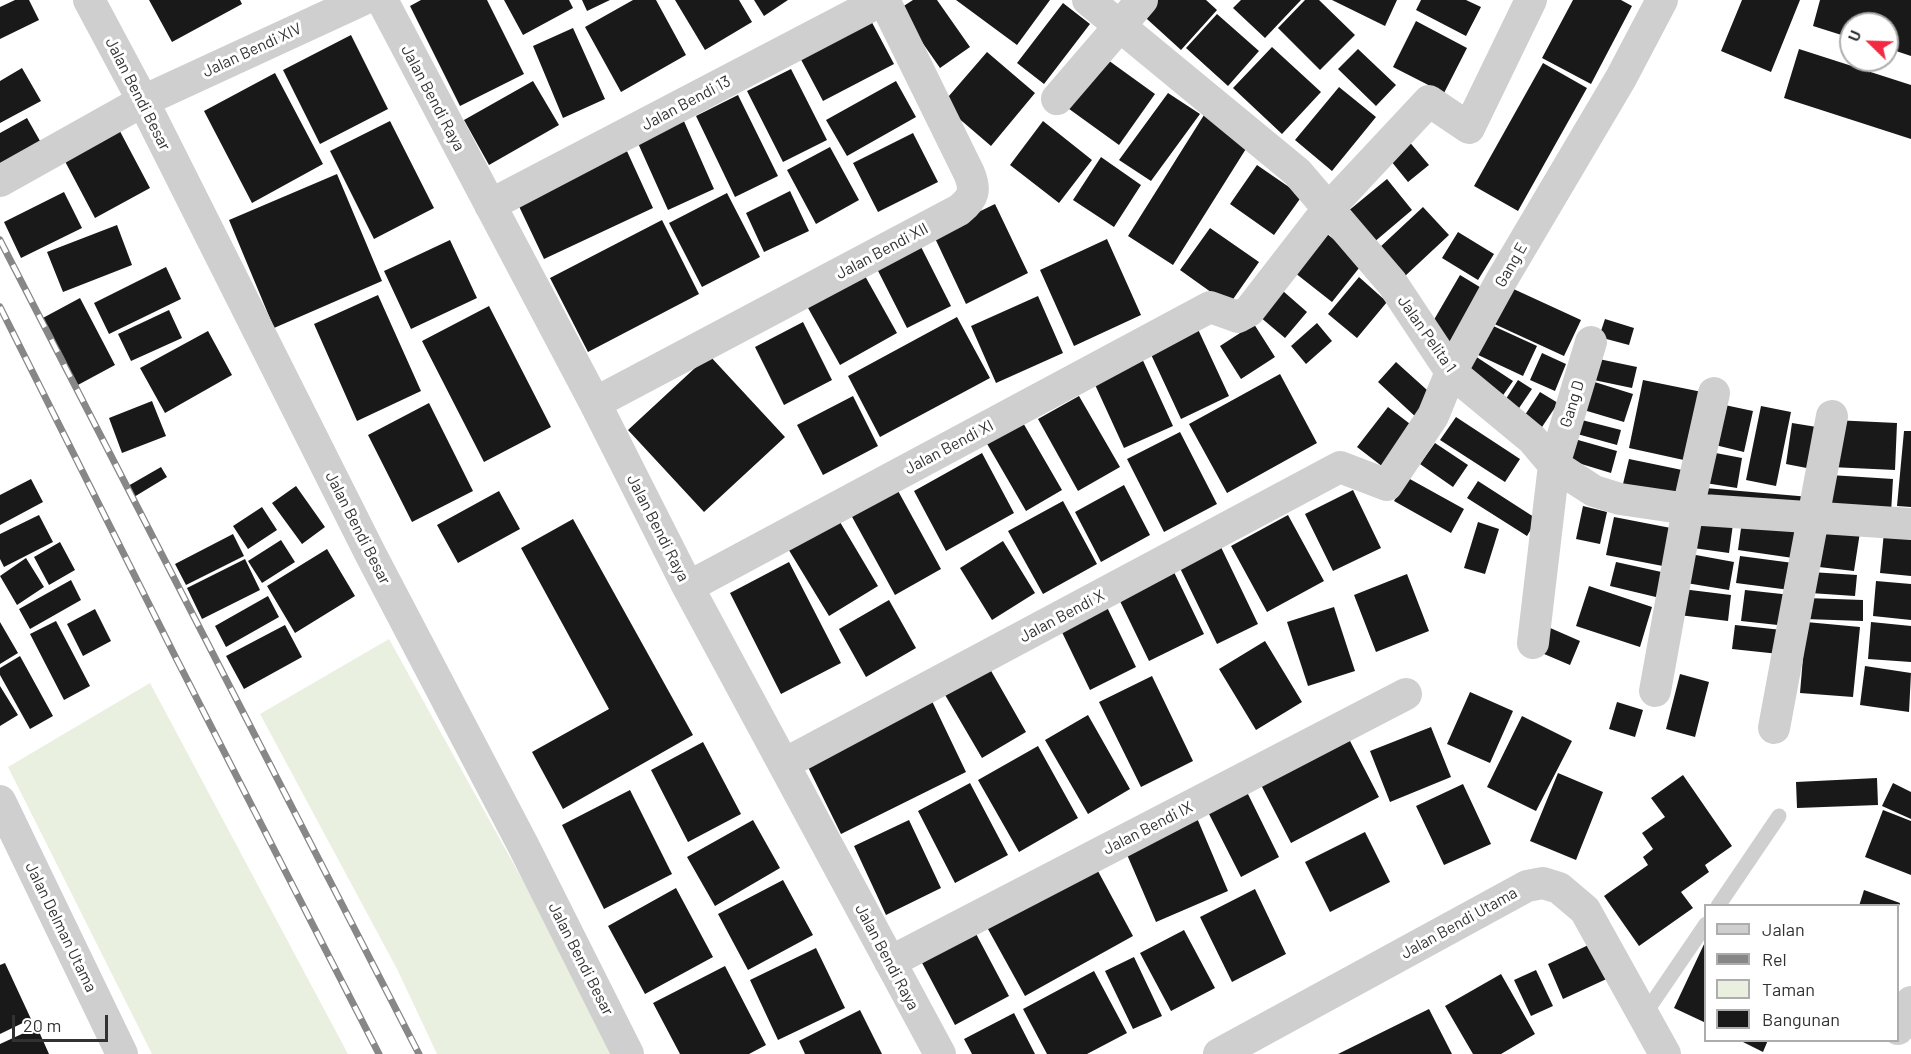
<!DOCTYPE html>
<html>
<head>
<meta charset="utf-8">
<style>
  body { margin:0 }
  #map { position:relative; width:1911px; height:1054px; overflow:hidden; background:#fff; font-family:Barlow,sans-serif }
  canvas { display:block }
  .legend { position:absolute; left:1704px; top:904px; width:195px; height:138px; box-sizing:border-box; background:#fff; border:2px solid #adadad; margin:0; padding:8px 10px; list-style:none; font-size:18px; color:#323232 }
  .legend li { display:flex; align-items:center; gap:12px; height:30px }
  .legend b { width:30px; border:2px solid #adadad }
  .north { position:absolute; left:1839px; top:12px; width:60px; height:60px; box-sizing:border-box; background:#fff; border:2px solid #adadad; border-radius:50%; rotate:293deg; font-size:16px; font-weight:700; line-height:24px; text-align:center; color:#323232 }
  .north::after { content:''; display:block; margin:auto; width:21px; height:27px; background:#f52844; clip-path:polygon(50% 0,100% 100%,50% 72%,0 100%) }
  .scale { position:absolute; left:12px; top:1015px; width:96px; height:27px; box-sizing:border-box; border:3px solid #323232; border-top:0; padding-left:8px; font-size:18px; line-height:21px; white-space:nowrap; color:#323232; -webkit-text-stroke:4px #fff; paint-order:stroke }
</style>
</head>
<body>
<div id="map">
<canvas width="1911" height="1054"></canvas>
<ul class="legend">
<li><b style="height:8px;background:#cfcfcf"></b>Jalan</li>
<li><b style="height:8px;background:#878787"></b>Rel</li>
<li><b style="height:16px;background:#e9f0e0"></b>Taman</li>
<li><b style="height:16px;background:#191919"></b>Bangunan</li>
</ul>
<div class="north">U</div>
<div class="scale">20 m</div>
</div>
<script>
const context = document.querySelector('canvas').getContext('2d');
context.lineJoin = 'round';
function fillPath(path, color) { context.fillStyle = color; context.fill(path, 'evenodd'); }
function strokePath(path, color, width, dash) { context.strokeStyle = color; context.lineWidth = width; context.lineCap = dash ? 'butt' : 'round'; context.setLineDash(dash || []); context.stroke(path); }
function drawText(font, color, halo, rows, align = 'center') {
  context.font = font + ' Barlow,sans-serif'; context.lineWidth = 6; context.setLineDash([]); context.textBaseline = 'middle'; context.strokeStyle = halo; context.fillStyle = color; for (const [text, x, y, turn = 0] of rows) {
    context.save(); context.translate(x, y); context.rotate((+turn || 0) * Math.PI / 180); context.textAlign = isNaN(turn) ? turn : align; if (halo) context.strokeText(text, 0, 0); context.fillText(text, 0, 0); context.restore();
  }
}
fillPath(new Path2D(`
  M389 639 619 1054H437L397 969 260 714Z
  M150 683 348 1054H152L8 767Z`), '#e9f0e0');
fillPath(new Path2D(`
  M15 0H29L39 20 0 39V7Z
  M149 0H240L242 4 172 42Z
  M421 0H487L524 74 460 106 410 6Z
  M504 0H569L573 8 523 35Z
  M582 0H610L587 11Z
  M633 0H656L686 55 621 92 585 27Z
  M675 0H739L752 22 705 50Z
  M754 0H788L764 16Z
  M913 0H937L970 47 940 68 899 9Z
  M956 0H1050L1017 45Z
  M1145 0H1206L1217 10 1181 50 1136 9Z
  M1241 0H1301L1265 38 1233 8Z
  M1305 0H1319L1355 35 1320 70 1278 28Z
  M1332 0H1397L1385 26Z
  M1421 0H1466L1481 7 1466 36 1416 10Z
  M1573 0H1621L1632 6 1591 84 1542 58Z
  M1742 0H1800L1771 72 1721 51Z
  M1820 0H1911V56L1887 48V24H1851V38L1813 26Z
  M1063 3 1090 24 1044 84 1017 63Z
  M1217 14 1259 51 1228 86 1186 48Z
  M868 15 894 64 823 101 797 52Z
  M1416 21 1467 48 1444 93 1393 67Z
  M573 28 605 99 563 118 533 46Z
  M351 35 388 109 320 144 283 70Z
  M1272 47 1321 92 1282 134 1233 88Z
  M1358 49 1396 85 1376 106 1338 69Z
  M1799 49 1911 85V139L1784 98Z
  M987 52 1035 93 991 146 942 104Z
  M1101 55 1155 94 1119 145 1065 106Z
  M1543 63 1587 88 1518 211 1474 186Z
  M22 68 41 101 0 123V81Z
  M791 69 827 140 783 162 747 91Z
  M275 73 323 164 252 203 204 111Z
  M533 81 559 125 489 165 464 120Z
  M896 81 916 117 847 156 826 120Z
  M1339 87 1376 117 1332 171 1295 140Z
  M1168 93 1200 114 1151 181 1119 160Z
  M738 95 778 176 735 197 696 116Z
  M1204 115 1249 144 1173 265 1128 236Z
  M27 118 44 148 0 172V133Z
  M683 119 714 189 668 210 637 141Z
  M114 120 150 188 95 218 59 150Z
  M390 121 434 208 374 239 330 151Z
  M1043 121 1092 160 1059 203 1010 165Z
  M913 133 938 182 878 212 853 163Z
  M1407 139 1429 165 1408 182 1387 156Z
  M830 147 859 200 816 224 787 170Z
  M626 149 653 208 544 259 516 200Z
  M1101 157 1141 185 1114 227 1073 200Z
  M1257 165 1302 196 1274 235 1230 204Z
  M337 174 382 281 274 328 229 220Z
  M1387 179 1412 210 1373 243 1347 212Z
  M790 191 809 231 764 252 746 213Z
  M64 192 82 228 21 258 4 222Z
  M727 193 760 257 702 287 669 223Z
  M995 204 1028 273 966 304 933 234Z
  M1423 207 1449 235 1404 277 1378 249Z
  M662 220 699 294 588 352 550 278Z
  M117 225 132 265 63 292 47 252Z
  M1210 228 1259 262 1229 305 1180 270Z
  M1321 229 1363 263 1332 302 1290 269Z
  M1458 232 1494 254 1478 280 1442 258Z
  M917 239 951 306 907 328 873 261Z
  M1107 239 1141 315 1074 346 1040 270Z
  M450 240 477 298 411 329 384 271Z
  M166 267 181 299 109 334 94 303Z
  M860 267 897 333 840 365 803 299Z
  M1460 275 1488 292 1455 347 1428 330Z
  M1359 277 1387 302 1357 338 1328 314Z
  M1275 284 1307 312 1285 338 1253 311Z
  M1507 286 1581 320 1564 356 1490 322Z
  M378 295 421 391 357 421 314 324Z
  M1038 296 1063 353 996 383 971 326Z
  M80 298 115 365 76 386 41 319Z
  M489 306 551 427 484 462 422 341Z
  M169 310 182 338 131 361 118 334Z
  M957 317 990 378 880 437 848 376Z
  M1605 319 1634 328 1629 345 1599 337Z
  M803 322 832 380 784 405 755 347Z
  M1317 323 1332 341 1306 364 1291 346Z
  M1254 324 1275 357 1241 379 1220 346Z
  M1489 324 1537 346 1523 376 1476 354Z
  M1196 325 1229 396 1181 419 1148 348Z
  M208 331 232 375 165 413 140 368Z
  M1542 353 1566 364 1555 391 1530 380Z
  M1140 354 1173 426 1124 448 1091 376Z
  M709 355 785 437 704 512 628 430Z
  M1475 356 1513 381 1499 401 1461 376Z
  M1594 358 1637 367 1632 388 1589 379Z
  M1396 362 1437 399 1418 419 1378 382Z
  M1280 374 1317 443 1227 493 1189 424Z
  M1585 379 1633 394 1624 422 1577 408Z
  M1518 380 1532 389 1515 414 1502 405Z
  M1643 380 1707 393 1693 462 1629 448Z
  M1540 392 1558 403 1538 433 1521 421Z
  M853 396 878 446 823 475 797 425Z
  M1079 396 1120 467 1078 491 1038 419Z
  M152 401 166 436 122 453 109 418Z
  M429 403 473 491 412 522 368 435Z
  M1720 404 1753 411 1744 452 1711 444Z
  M1761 406 1791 412 1776 486 1746 480Z
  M1388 407 1414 427 1383 467 1357 447Z
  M1456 417 1520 459 1505 482 1440 440Z
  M1574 418 1621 430 1617 445 1570 432Z
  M1833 420 1897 423 1895 470 1831 467Z
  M1022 421 1062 490 1026 511 986 442Z
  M1792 423 1823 428 1817 470 1786 464Z
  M1904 431H1911V507L1897 506Z
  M1180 432 1217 504 1164 532 1127 459Z
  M1571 438 1617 451 1611 473 1565 459Z
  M1435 443 1468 465 1453 487 1420 464Z
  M1705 451 1742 458 1737 488 1699 482Z
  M982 453 1014 513 946 551 914 491Z
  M1629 459 1687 471 1681 497 1623 484Z
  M161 467 167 477 134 497 128 486Z
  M1830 475 1893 479 1891 513 1828 508Z
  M1408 478 1464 509 1451 533 1394 501Z
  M31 479 43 502 0 525V495Z
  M1478 481 1537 519 1527 536 1467 498Z
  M1124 485 1150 535 1101 562 1075 512Z
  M296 486 325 527 302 544 272 503Z
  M1705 488 1810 497 1808 515 1704 506Z
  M897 489 941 569 895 595 851 515Z
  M1353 490 1381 548 1333 571 1305 514Z
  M499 491 520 529 458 563 437 525Z
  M1063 501 1097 564 1043 594 1008 531Z
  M1583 506 1607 512 1600 544 1576 539Z
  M262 507 277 530 248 549 233 526Z
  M39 515 53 542 4 567 0 559V534Z
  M1288 515 1324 581 1267 612 1231 546Z
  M837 517 878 586 829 616 787 547Z
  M1614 517 1676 529 1668 567 1606 555Z
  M1690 517 1733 524 1729 553 1686 547Z
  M573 519 693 735 563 809 532 752 609 709 521 548Z
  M1742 521 1797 529 1793 558 1738 550Z
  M1478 522 1499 529 1485 574 1464 568Z
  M1824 527 1860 532 1854 571 1819 567Z
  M1884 532 1911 534V576L1880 573Z
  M233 534 244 556 186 585 175 564Z
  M281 540 295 562 262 583 248 561Z
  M1003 541 1035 593 992 620 960 568Z
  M60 542 75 570 49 585 34 557Z
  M1219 543 1258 624 1217 644 1178 564Z
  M327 549 355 596 295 633 267 586Z
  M1685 553 1734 562 1729 590 1680 582Z
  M1740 556 1793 563 1790 590 1736 583Z
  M26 558 44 587 17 605 0 576Z
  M245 559 260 590 202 619 187 588Z
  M789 562 841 663 781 694 730 593Z
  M1616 562 1666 573 1660 598 1610 586Z
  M1173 570 1204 634 1149 661 1118 597Z
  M1811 572 1857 575 1855 596 1810 593Z
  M1407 574 1429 631 1376 652 1354 595Z
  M71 580 81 600 30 629 19 609Z
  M1876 581 1911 584V620L1873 616Z
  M1589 586 1652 607 1640 647 1576 626Z
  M1682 589 1731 595 1728 621 1679 615Z
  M1745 590 1791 595 1787 626 1741 621Z
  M268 596 279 617 226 647 215 626Z
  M1806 598 1863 600V621L1805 619Z
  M889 600 916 648 866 677 839 629Z
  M1105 603 1136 667 1090 690 1059 626Z
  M1334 607 1355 671 1308 686 1287 622Z
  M95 609 111 641 83 656 67 624Z
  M56 621 90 686 64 700 30 634Z
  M0 622 18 653 0 664Z
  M1806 622 1860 627 1853 697 1800 693Z
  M1871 622 1911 626V662L1868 659Z
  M285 625 302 657 244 689 226 656Z
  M1735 625 1782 630 1779 654 1732 649Z
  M1548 627 1580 641 1570 665 1537 651Z
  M1265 641 1302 702 1256 730 1219 669Z
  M20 656 53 716 30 729 0 675V668Z
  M986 662 1026 732 982 758 941 688Z
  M1865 666 1911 673 1909 712 1860 705Z
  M1680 674 1709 682 1695 737 1666 729Z
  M1152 676 1193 761 1141 787 1099 702Z
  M0 686 18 715 0 726Z
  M1470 692 1513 711 1490 763 1447 744Z
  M931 699 966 772 841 834 805 761Z
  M1617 702 1643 710 1635 737 1609 729Z
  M1088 715 1130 789 1088 814 1045 740Z
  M1522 716 1572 741 1536 811 1487 787Z
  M1431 727 1451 777 1390 802 1370 751Z
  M1349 739 1379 797 1291 843 1261 785Z
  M703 742 741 814 688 842 651 770Z
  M1038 746 1078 818 1019 852 978 780Z
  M1558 773 1603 792 1576 860 1530 841Z
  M1683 775 1732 846 1705 865 1709 872 1681 892 1693 908 1639 946 1604 896 1648 865 1643 857 1653 849 1642 833 1665 817 1651 798Z
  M1877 778 1878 805 1797 808 1796 782Z
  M970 783 1008 855 955 883 918 811Z
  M1893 783 1911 792V819L1882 806Z
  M1463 784 1491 844 1444 865 1416 806Z
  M630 790 672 874 604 909 562 825Z
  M1246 790 1279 857 1241 877 1207 810Z
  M1883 810 1911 821V875L1865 857Z
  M1194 811 1228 891 1156 922 1122 843Z
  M753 820 780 868 715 906 687 857Z
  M909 820 941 888 886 915 854 846Z
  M1365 832 1390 882 1330 912 1305 862Z
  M1092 860 1133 936 1025 996 983 920Z
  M783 880 813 935 748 970 718 914Z
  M676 888 713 957 645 994 608 926Z
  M1255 889 1286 954 1232 982 1200 917Z
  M1864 890 1900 903 1899 906H1859Z
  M974 930 1009 996 955 1025 920 959Z
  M1184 930 1215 988 1171 1011 1140 953Z
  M1706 940V1023L1674 1008Z
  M1597 941 1613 976 1563 999 1548 964Z
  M816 948 845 1008 778 1040 750 980Z
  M1134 957 1162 1016 1133 1029 1105 971Z
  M5 963 31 1019 0 1034V965Z
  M725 966 766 1045 749 1054H680L653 1003Z
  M1536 970 1553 1006 1531 1016 1514 980Z
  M1094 971 1127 1033 1087 1054H1047L1023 1009Z
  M1501 974 1535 1034 1501 1054H1473L1445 1006Z
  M1429 1009 1452 1054H1338Z
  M860 1010 882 1054H805L799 1041Z
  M1014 1013 1035 1054H972L964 1039Z
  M37 1027 49 1054H0V1044Z
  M1739 1040H1768L1763 1052Z`), '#191919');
strokePath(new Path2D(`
  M1718 906 1779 816
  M1644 1015 1706 924`), '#cfcfcf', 15);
strokePath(new Path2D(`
  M89 0 143 101 371 555 523 845 628 1054
  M382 0 595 403 688 587 940 1054
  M1088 0 1297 172 1392 283 1451 372 1532 439 1554 465 1580 482 1594 491 1620 499 1688 509 1911 524
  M1057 99 1142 0
  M0 181 143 101 362 0
  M490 205 882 0
  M595 403 959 210C974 198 976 190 969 173L884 0
  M688 587 1210 307 1238 317 1249 311 1328 209 1429 101 1469 128 1531 0
  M1533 643 1554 465 1591 342
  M1655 691 1688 509 1714 393
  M1774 728 1832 416
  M784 764 1340 467 1387 485 1433 416 1451 372 1501 281 1621 78 1662 0
  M0 801 122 1054
  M890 962 1406 694
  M1898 1029 1911 1002
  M1219 1054 1527 886 1543 883 1559 888 1585 910 1665 1054`), '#cfcfcf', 32);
const rail = new Path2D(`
  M0 240 419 1054
  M0 307 176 658 379 1054`);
strokePath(rail, '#878787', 7);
strokePath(rail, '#fff', 4.5, [14]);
drawText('16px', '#323232', '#fff', [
  ["Jalan Bendi XIV",252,50,-25],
  ["Jalan Bendi Besar",138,94,63],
  ["Jalan Bendi Raya",433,98,62],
  ["Jalan Bendi 13",686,103,-28],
  ["Jalan Bendi XII",882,251,-28],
  ["Gang E",1511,265,-60],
  ["Jalan Pelita 1",1427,334,55],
  ["Gang D",1572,404,-73],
  ["Jalan Bendi XI",949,447,-28],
  ["Jalan Bendi Besar",358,528,63],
  ["Jalan Bendi Raya",658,528,63],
  ["Jalan Bendi X",1062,616,-28],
  ["Jalan Bendi IX",1148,828,-27],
  ["Jalan Bendi Utama",1459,923,-29],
  ["Jalan Delman Utama",61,927,64],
  ["Jalan Bendi Raya",887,957,62],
  ["Jalan Bendi Besar",581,959,63]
]);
</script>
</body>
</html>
